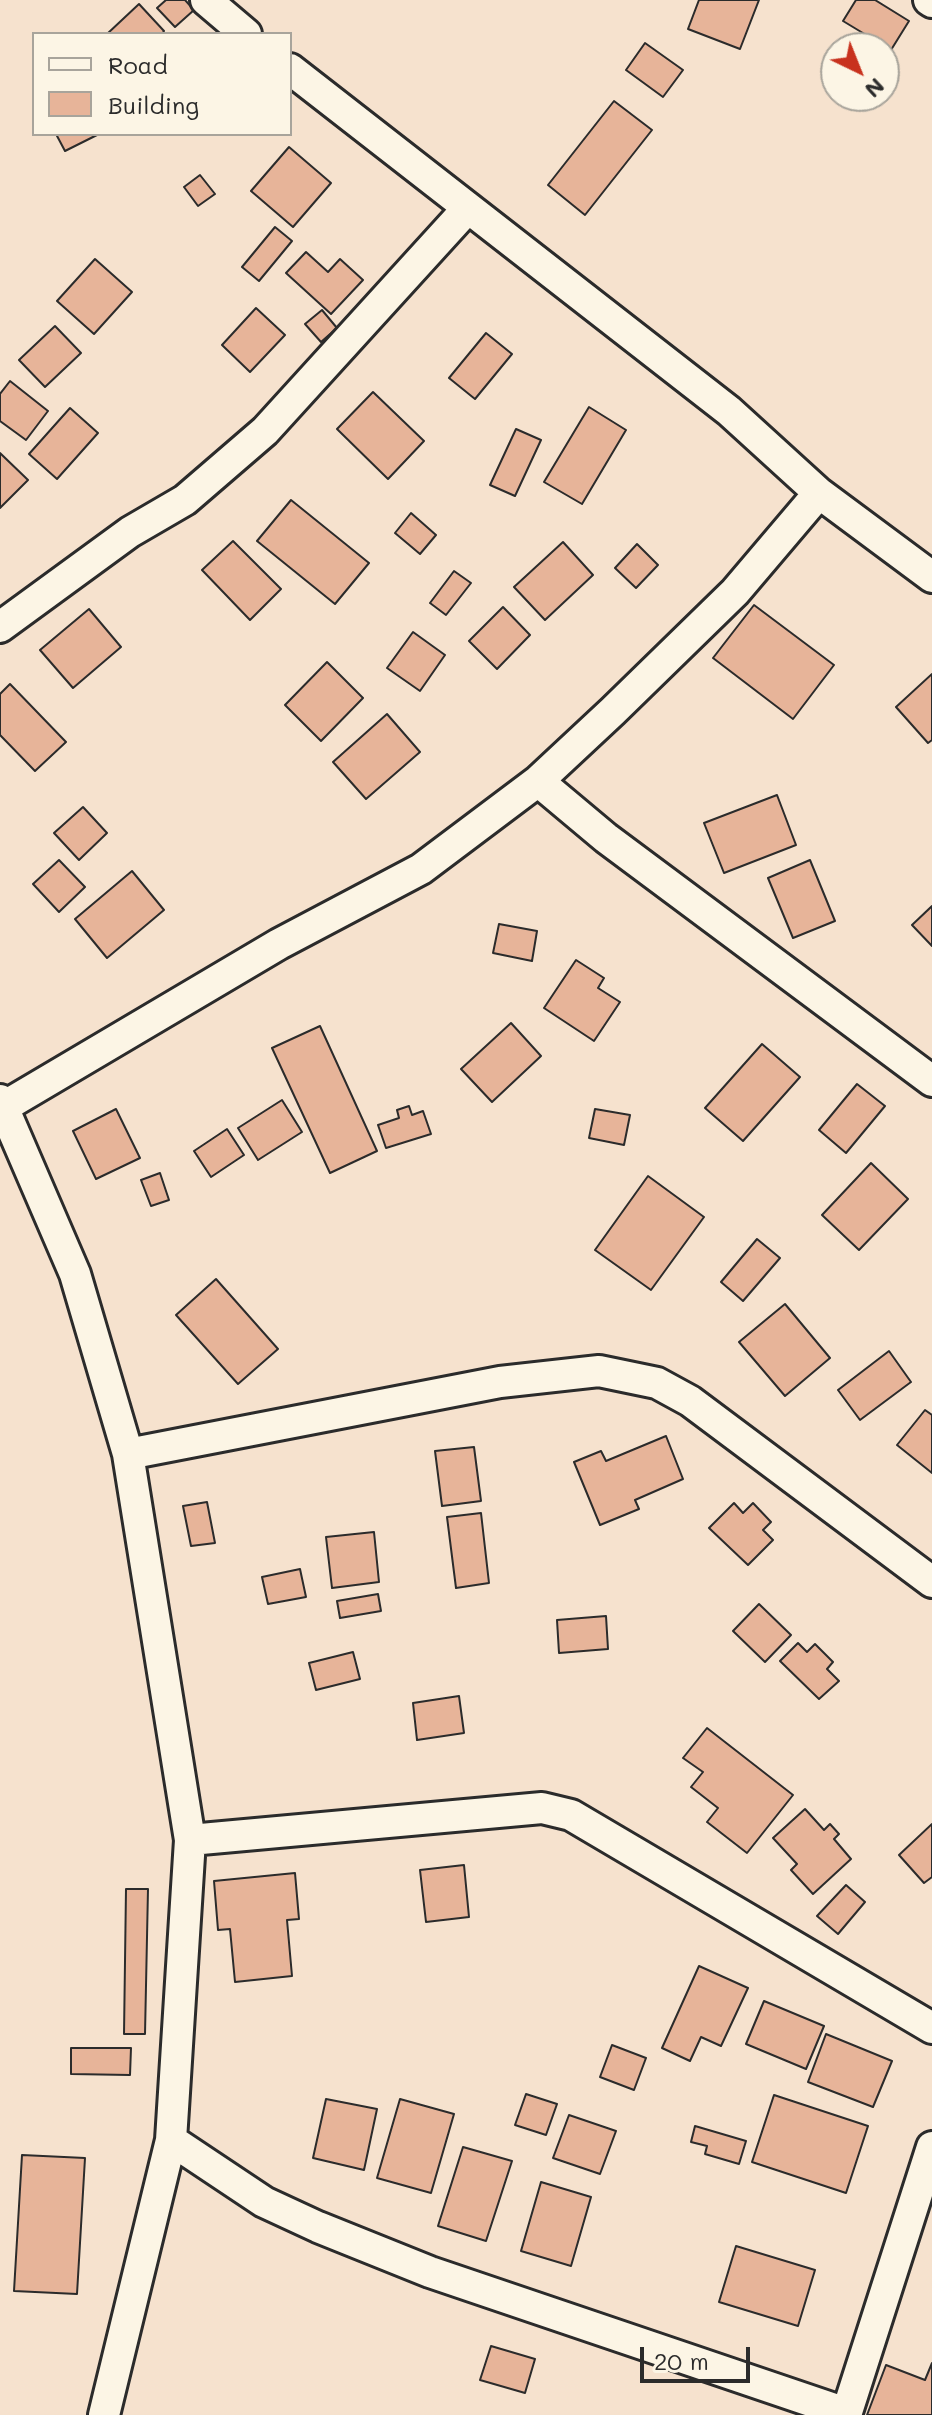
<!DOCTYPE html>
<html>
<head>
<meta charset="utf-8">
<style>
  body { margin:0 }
  #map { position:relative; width:932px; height:2415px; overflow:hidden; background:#f6e2ce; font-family:Mali,sans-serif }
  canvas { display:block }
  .legend { position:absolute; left:32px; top:32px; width:260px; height:104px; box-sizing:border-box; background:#fcf5e5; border:2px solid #a8a49b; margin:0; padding:10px 14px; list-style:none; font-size:24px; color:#2b2b2b }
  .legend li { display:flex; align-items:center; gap:16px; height:40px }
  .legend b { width:40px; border:2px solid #a8a49b }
  .north { position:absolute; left:820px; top:32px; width:80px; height:80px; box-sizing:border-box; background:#fcf5e5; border:2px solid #a8a49b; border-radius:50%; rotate:137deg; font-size:22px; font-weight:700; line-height:32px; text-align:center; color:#2b2b2b }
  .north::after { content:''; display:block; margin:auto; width:28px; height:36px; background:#c8321e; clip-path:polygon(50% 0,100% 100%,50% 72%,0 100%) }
  .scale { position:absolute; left:640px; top:2347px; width:110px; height:36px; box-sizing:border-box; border:4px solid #2b2b2b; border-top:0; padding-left:10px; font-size:24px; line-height:28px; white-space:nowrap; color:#2b2b2b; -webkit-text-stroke:6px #fcf5e5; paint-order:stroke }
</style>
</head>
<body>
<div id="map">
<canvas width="932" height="2415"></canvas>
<ul class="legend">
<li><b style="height:10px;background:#fcf5e5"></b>Road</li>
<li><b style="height:22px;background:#e7b499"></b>Building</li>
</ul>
<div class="north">N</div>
<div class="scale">20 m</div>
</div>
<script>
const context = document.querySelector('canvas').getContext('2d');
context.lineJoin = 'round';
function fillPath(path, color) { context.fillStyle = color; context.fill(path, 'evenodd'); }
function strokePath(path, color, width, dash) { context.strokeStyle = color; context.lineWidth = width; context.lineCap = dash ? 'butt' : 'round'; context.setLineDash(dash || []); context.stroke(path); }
const building = new Path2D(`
  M166 0H185L194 10 175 27 157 8Z
  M699 0H759L740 49 688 29Z
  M856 0H875L909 21 891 50 843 21Z
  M139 4 164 31 162 34H107Z
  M645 43 683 70 663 97 626 70Z
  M614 101 652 130 585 215 548 185Z
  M56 134H99L65 151Z
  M289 147 331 183 293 227 251 191Z
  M200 175 215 194 198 206 184 187Z
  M275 227 292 241 259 281 242 267Z
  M306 252 328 272 340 259 363 280 331 314 286 273Z
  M95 259 132 292 94 334 57 301Z
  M256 308 285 335 250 372 222 345Z
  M322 310 337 328 321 342 305 324Z
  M55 326 81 353 45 387 19 360Z
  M486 333 512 354 475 399 449 378Z
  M10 381 48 411 26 440 0 421V394Z
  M373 392 424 441 388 479 337 429Z
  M589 407 626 430 582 504 544 482Z
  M70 408 98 433 57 479 29 454Z
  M516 429 541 440 515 496 490 485Z
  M0 453 28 480 0 508Z
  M291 500 369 563 335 604 257 541Z
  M411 513 436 535 420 554 395 533Z
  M233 541 281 589 250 620 202 570Z
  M563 542 593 575 545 620 514 587Z
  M637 544 658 565 636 588 615 568Z
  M454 571 471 583 446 615 430 603Z
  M754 605 834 665 793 719 713 658Z
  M503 607 530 635 497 669 469 641Z
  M89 609 121 647 73 688 40 650Z
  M413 632 445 655 420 691 387 668Z
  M327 662 363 698 321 741 285 705Z
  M932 674V740L928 743 896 707Z
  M10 684 66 742 35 771 0 735V694Z
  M387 714 420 752 366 799 333 762Z
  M777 795 796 845 724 873 704 823Z
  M83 807 107 833 79 860 54 833Z
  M59 860 85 887 59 912 33 884Z
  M810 860 835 921 793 938 768 878Z
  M132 871 164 910 107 958 75 919Z
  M932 906V946L912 925Z
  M499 924 537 931 532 961 493 953Z
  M576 960 604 978 598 988 620 1002 594 1041 544 1008Z
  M511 1023 541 1056 492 1102 461 1069Z
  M320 1026 377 1151 330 1173 272 1048Z
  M762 1044 800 1077 743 1141 705 1108Z
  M857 1084 885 1106 846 1153 819 1130Z
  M282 1100 302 1132 258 1160 238 1128Z
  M409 1106 412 1115 423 1111 431 1134 386 1148 378 1125 399 1118 397 1110Z
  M116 1109 140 1158 96 1179 73 1131Z
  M595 1109 630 1115 624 1145 589 1138Z
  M227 1129 244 1155 211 1177 194 1151Z
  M871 1163 908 1199 859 1250 822 1215Z
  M160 1173 169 1200 151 1206 141 1180Z
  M648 1176 704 1217 651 1290 595 1250Z
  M757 1239 780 1258 743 1301 721 1282Z
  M216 1279 278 1349 238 1384 176 1315Z
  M785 1304 830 1358 785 1396 739 1342Z
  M889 1351 911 1382 860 1420 838 1390Z
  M925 1410 932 1415V1473L897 1445Z
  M666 1436 683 1479 635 1500 639 1509 600 1525 574 1462 601 1451 606 1461Z
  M474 1447 481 1501 442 1506 435 1451Z
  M207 1502 215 1543 191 1546 183 1506Z
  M734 1503 743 1513 753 1503 771 1522 763 1530 773 1540 748 1565 709 1528Z
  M481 1513 489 1583 456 1588 447 1517Z
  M374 1532 379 1582 332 1588 326 1537Z
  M300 1569 306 1597 268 1604 262 1577Z
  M378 1594 381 1611 340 1618 337 1601Z
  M759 1604 791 1635 765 1662 733 1631Z
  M606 1616 608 1649 559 1653 557 1620Z
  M798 1643 807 1652 815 1644 833 1662 827 1669 839 1681 819 1699 780 1661Z
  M353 1652 360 1679 316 1690 309 1663Z
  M459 1696 464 1733 417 1740 413 1703Z
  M707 1728 793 1795 747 1853 707 1822 718 1808 691 1787 703 1772 683 1758Z
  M805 1809 824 1830 830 1824 839 1834 834 1839 851 1859 813 1894 791 1870 797 1864 773 1838Z
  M932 1824V1877L924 1883 899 1855Z
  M464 1865 469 1917 426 1922 420 1870Z
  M295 1873 299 1919 287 1920 292 1976 235 1982 230 1929 218 1930 214 1881Z
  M846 1885 865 1902 838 1934 817 1916Z
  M126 1889H148L145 2034H124Z
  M699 1966 748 1988 721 2046 701 2037 690 2061 662 2048Z
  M764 2001 824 2026 806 2069 746 2044Z
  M826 2034 892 2061 873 2107 808 2082Z
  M612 2045 646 2058 634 2090 600 2077Z
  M71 2048H131L130 2075 71 2074Z
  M526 2094 557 2104 546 2135 515 2125Z
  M774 2095 868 2126 846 2193 752 2162Z
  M326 2099 377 2109 364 2170 313 2158Z
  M400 2099 454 2114 431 2193 377 2178Z
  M569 2115 616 2131 600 2174 553 2158Z
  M695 2126 746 2141 739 2164 705 2154 707 2146 691 2142Z
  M463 2147 512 2161 486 2241 438 2226Z
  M22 2155 85 2158 77 2294 14 2291Z
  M541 2182 591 2197 571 2266 521 2251Z
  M736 2246 815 2270 798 2326 719 2302Z
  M491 2346 535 2359 525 2393 480 2380Z
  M932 2363V2415H867L886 2365 925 2380Z`);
fillPath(building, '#e7b499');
strokePath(building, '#2b2b2b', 2);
const street = new Path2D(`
  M206 0 246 34
  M929 0 932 2
  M290 69 729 411 819 493 932 577
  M0 627 130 532 185 500 265 431 467 209
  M538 781 606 838 932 1081
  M0 1100 75 1274 128 1454 190 1840 171 2140 104 2415
  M0 1109 279 944 421 869 538 781 613 711 735 592 819 493
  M128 1454 500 1382 599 1371 657 1383 690 1401 932 1582
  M190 1840 542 1808 571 1815 932 2028
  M171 2140 264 2202 318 2227 430 2272 846 2413
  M846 2415 932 2147`);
strokePath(street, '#2b2b2b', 36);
strokePath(street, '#fcf5e5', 30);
</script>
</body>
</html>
